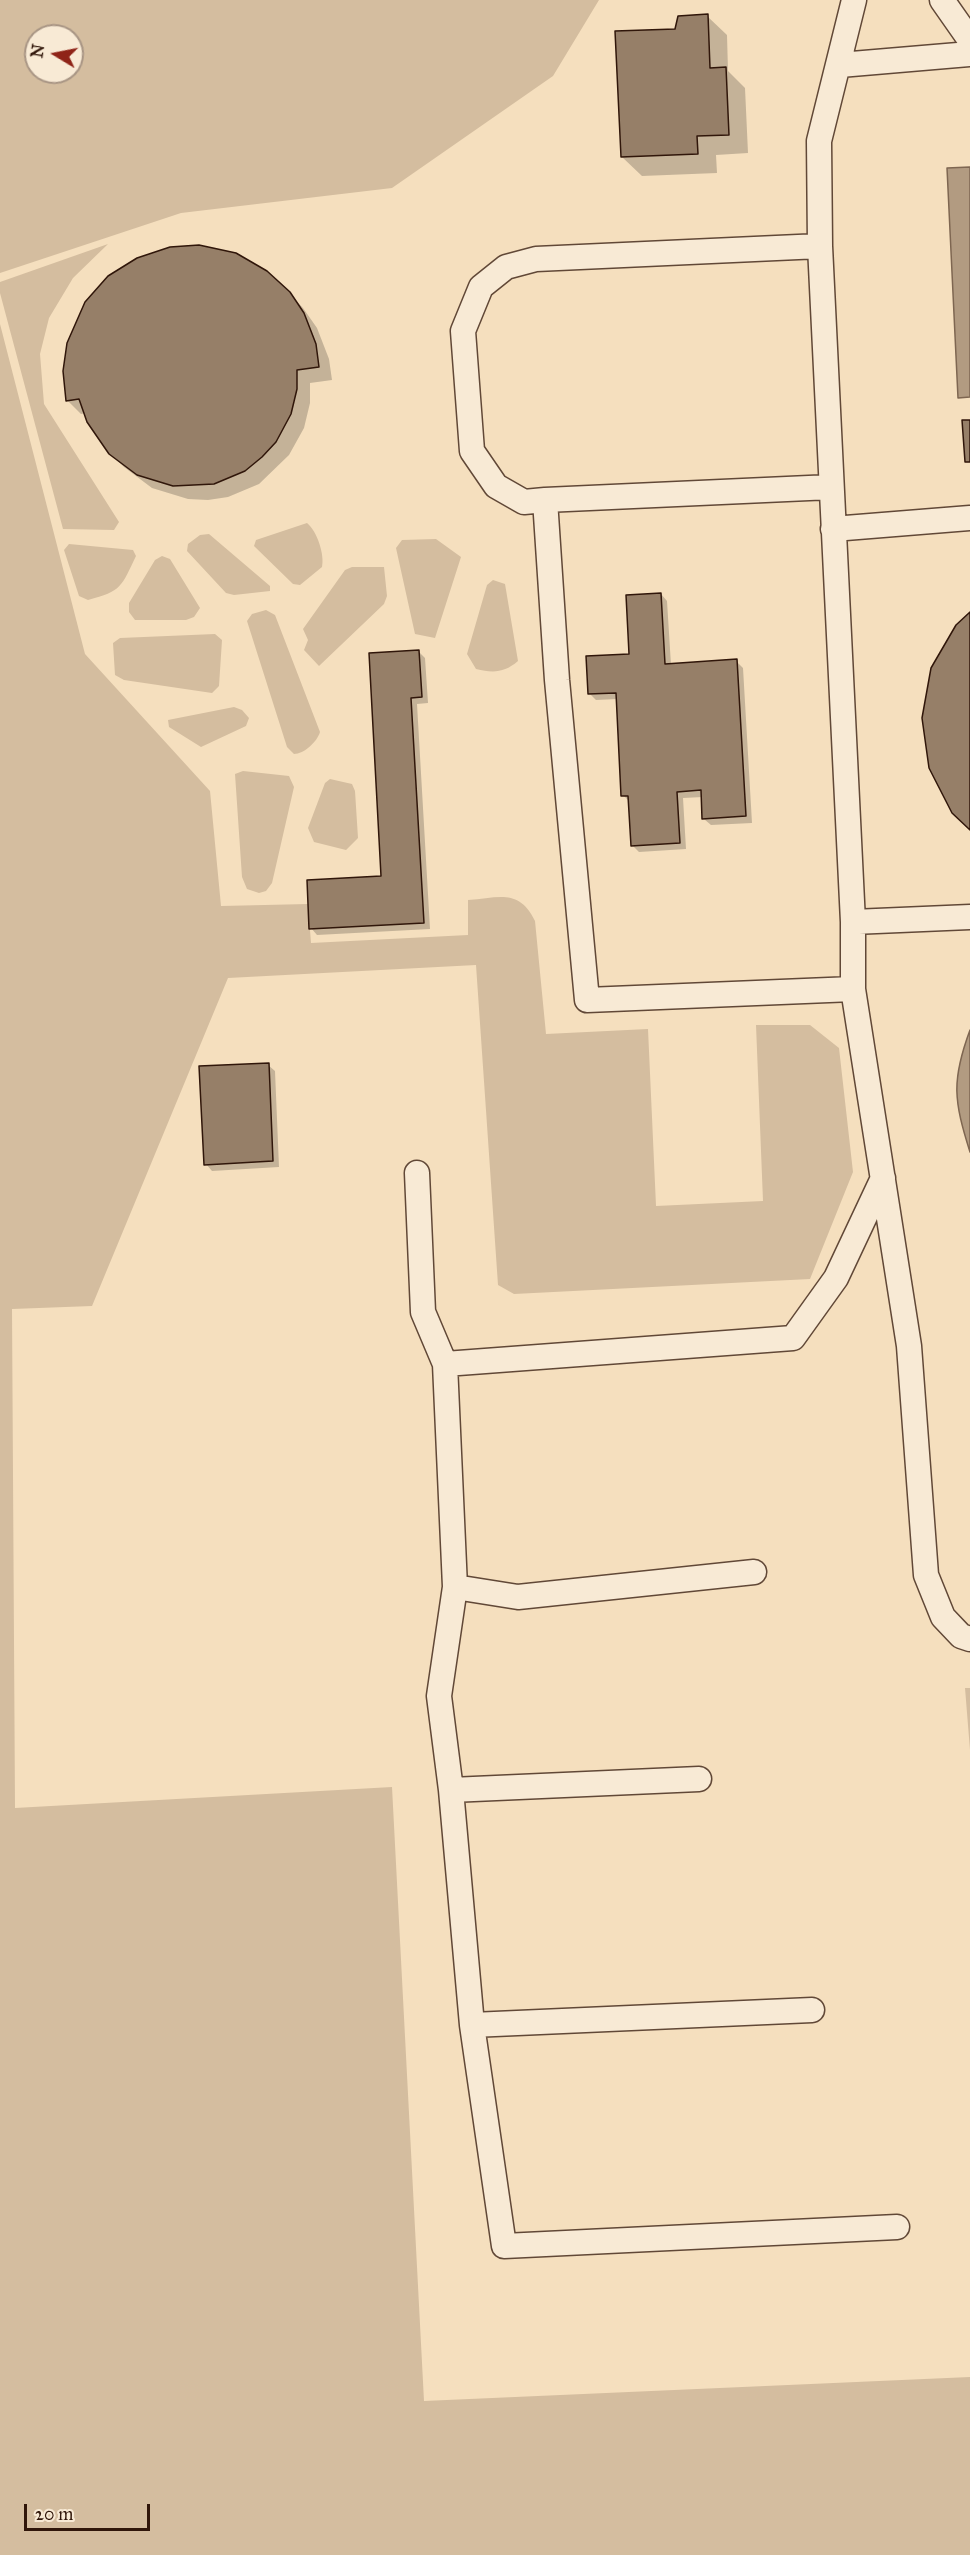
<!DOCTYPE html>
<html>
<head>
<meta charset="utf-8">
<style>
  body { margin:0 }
  #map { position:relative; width:970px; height:2555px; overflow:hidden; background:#f5dfbe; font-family:"IM FELL Great Primer",serif }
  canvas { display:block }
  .north { position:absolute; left:24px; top:24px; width:60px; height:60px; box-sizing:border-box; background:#f8ead5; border:2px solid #a89584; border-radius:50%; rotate:280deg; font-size:16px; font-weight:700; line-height:24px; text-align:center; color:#30160a }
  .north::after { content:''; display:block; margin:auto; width:21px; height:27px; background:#8f2418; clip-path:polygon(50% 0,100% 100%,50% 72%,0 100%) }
  .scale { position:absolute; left:24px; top:2504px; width:126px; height:27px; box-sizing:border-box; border:3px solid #30160a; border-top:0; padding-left:8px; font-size:18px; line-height:21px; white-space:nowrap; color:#30160a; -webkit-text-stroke:4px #f8ead5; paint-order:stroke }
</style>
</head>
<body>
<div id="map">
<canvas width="970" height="2555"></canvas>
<div class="north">N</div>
<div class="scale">20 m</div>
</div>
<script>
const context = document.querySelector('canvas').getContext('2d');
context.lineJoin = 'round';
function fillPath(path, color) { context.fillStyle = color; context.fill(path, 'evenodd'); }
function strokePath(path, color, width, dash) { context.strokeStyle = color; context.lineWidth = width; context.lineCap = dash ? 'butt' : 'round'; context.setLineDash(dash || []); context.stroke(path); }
fillPath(new Path2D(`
  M0 0H599L553 76 392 188 181 213 0 273ZM36 36H72V72H36Z
  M108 244 73 278 49 318 40 354 44 404 119 522 114 530 63 529 0 293V282Z
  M0 324 85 654 210 791 221 906 308 904 311 943 468 935V900C499 898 519 888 535 921L546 1034 648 1029 656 1206 763 1201 756 1025H810L839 1048 853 1172 810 1279 514 1294 498 1285 476 965 228 978 92 1306 12 1309 15 1808 392 1787 424 2401 970 2377V2555H0Z
  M307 523C317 531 325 555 322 567L300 585 293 584 254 546 256 540Z
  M209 534 270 586V591L234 595 226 593 187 551 188 544 200 535Z
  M436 539 461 557 435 638 415 634 396 548 402 540Z
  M69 544 133 550 136 556C121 587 122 591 88 600L79 596 64 550Z
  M162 556 170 559 200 608 194 617 186 620H135L129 612V603L155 560Z
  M352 567H384L387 596 384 604 319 666 304 650 308 640 303 629 345 570Z
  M493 580 505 584 518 661C504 673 493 673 476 669L467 654 487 585Z
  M266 610 275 615 320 732C317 742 304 754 294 754L287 747 247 621 252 614Z
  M215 634 222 640 219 686 212 693 124 680 115 675 113 643 120 638Z
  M234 707 242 710 249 718 246 726 201 747 169 727 168 720Z
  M243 771 289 776 294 787 272 883 266 891 259 893 247 889 242 877 235 774Z
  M330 779 352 784 355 791 358 838 346 850 314 842 308 828 325 783Z
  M965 1688H970V1750Z`), '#d4bd9f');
const water = new Path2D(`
  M970 167V397L958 398 947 168Z
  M970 1030V1152C954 1101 951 1081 970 1030Z`);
fillPath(water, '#b29b81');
strokePath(water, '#7e6651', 1.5);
fillPath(new Path2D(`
  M707 16 727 35 728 71 745 88 748 153 716 155 717 173 642 176 622 157 676 30Z
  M289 293 303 308 317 328 329 359 332 380 310 383V403L304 428 289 455 259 484 228 497 208 500 188 499 152 488 124 467 110 453 86 413 81 414 67 400 64 387 69 343Z
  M661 594 667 601 671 665 736 661 743 668 752 823 711 825 704 819 703 797 683 798 686 849 639 852 632 845 630 802 623 795 617 699 596 700 589 693 630 655Z
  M418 651 425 658 428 703 417 704 430 929 317 935 311 928 383 877 371 654Z
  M268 1065 275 1071 279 1167 212 1171 206 1164Z`), '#0003');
const building = new Path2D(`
  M708 14 710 68 726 67 729 135 697 136 698 154 621 157 615 31 675 29 678 16Z
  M199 245 236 253 267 271 290 292 304 313 316 344 319 367 297 370V389L291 414 276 442 262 457 245 471 214 484 173 486 137 475 109 454 87 422 79 399 66 401 63 371 67 343 85 302 108 276 137 258 170 247Z
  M962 420H970V462H965Z
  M661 593 665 664 737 659 746 816 702 819 701 790 677 792 680 843 631 846 628 796H621L616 693 588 694 586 656 629 654 626 595Z
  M970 612V830L952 813 929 768 922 718 931 668 956 625Z
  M419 650 422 697 411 698 424 923 309 929 307 880 381 876 369 653Z
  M269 1063 273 1161 204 1165 199 1066Z`);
fillPath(building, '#967f68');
strokePath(building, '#30160a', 1.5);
const service = new Path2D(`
  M854 0 819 141 820 246 853 922V989L909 1346 926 1575 943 1617 961 1636 970 1639
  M942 0 970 40
  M840 65 970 54
  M831 487 545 500 557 680 587 1000 853 989
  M545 500 524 502 496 486 472 451 463 331 481 287 506 267 536 259 820 246
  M833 529 970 518
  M853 922 970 917
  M417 1173 423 1312 445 1364 455 1587 518 1597 754 1572
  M445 1364 793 1338 836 1278 883 1178
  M455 1587 439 1696 451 1790 472 2025 504 2246 897 2227
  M451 1790 699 1779
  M472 2025 812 2010`);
strokePath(service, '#614837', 27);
strokePath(service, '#f8ead5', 24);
</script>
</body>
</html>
